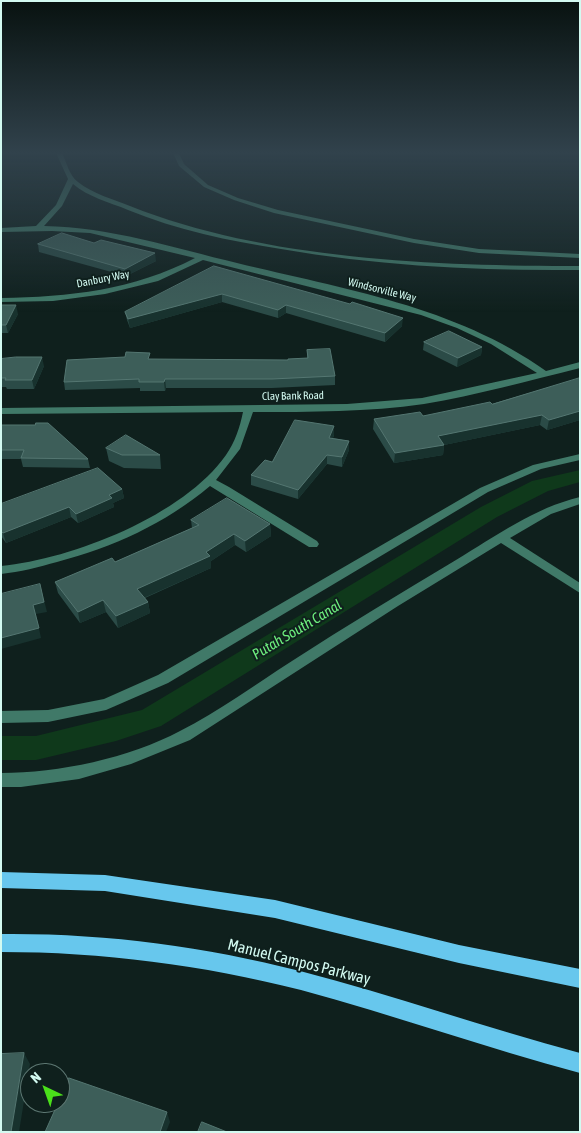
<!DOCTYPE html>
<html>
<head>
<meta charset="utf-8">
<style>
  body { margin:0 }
  #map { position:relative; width:581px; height:1133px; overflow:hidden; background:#0f201d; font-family:"Asap Condensed",sans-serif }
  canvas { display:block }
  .frame { position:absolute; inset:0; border:2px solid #d3faf1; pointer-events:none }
  .north { position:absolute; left:20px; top:1063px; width:50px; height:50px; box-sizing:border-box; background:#0f201d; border:1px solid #5d7772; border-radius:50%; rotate:318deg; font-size:14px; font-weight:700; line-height:20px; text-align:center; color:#d3faf1 }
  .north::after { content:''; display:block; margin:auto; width:18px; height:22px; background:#4adf1a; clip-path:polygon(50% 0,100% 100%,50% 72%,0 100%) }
</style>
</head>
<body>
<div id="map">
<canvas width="581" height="1133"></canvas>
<div class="frame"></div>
<div class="north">N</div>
</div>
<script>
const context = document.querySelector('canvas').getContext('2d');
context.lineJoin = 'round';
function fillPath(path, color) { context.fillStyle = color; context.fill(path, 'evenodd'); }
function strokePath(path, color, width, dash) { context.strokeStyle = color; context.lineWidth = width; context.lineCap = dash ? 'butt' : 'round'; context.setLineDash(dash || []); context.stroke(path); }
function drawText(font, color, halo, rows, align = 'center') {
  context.font = font + ' "Asap Condensed",sans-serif'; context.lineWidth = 4; context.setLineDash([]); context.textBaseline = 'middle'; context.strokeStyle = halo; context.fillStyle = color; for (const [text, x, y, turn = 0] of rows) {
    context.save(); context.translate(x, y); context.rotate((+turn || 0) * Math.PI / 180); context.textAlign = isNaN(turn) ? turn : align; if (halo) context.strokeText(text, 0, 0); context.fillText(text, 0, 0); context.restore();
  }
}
fillPath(new Path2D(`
  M580 470V482L548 491 497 517 161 726 116 741 36 760H1V736H36L142 710 481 507 532 481Z`), '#0f391b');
fillPath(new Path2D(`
  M56 153H62C67 163 69 175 78 182 93 194 113 199 130 206 265 260 436 266 580 266V270C480 271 380 266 281 249 229 241 177 230 128 210 109 202 88 197 73 184L62 206 44 226C110 227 174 248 237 263 343 289 455 306 546 371L580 362V368C528 381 477 395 424 404 368 412 310 412 253 412L240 449 216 480 229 487 317 541 319 544 317 547H309L210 486C165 524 113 547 57 562 39 567 20 572 1 574V566C73 559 184 515 226 455 235 442 240 427 243 412L1 414V408L347 404 422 398 537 373 491 344 457 328 421 315 203 260 158 281 105 294 53 301 1 302V298C69 297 134 290 195 258L90 233 52 231 1 232V228L36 226 56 205 68 179Z
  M173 153H179L184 164 208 185 238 198 278 210 414 239 479 249 580 254V258L479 253 414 243 274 213 234 200 204 187 179 166Z
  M580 454V460L541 469 488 492 168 683 106 710 48 722 1 723V711L48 710 104 699 158 675 480 488 533 465Z
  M580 497V504L551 514 510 538 580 583V593L501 543 398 606 190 740 131 764 79 779 21 787H1V773C59 773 129 758 180 731 218 712 256 684 292 661 346 626 401 593 456 560 496 536 534 508 580 497Z`), '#407968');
fillPath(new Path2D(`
  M1 872 105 875 275 900 459 945 580 969V988L459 963 275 918 105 891 1 888Z
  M1 934C103 933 202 946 300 971 394 995 486 1028 580 1053V1073C486 1048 394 1015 301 990 202 965 103 952 1 952Z`), '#67c7ed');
fillPath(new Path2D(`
  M38 244 156 261 126 276 39 252Z
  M214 266 402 326 385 342 286 313 278 318 222 302 130 328 127 320 125 312Z
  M1 305 18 314 8 333H1Z
  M424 342 482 347 481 355 457 367 423 350Z
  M307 350 335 376V385L272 388H166L165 391H140V388L65 390 64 382 150 359 288 360 307 358Z
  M1 359 44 366 34 389H7L6 387H1Z
  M580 378V420L547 430 540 425 444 445 443 455 394 463 373 429 374 419 423 416 492 404Z
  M1 425 88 459 90 468 23 467 21 459H1Z
  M334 426V435L333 438 349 441V450L342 467 327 464 298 499 251 485V475Z
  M106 448 160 455 161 469 124 468 109 461Z
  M122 489 124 498 113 503 114 507 78 523 71 517 6 543 1 536V504Z
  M191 520 270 524 271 536 246 552 235 545 211 561V568L145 598 148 602 150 613 118 628 106 612 80 623 58 593 55 582 115 562 192 528Z`), '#2b4b47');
fillPath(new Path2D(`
  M155 253 156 261 126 276 125 269Z
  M222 294V302L130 328 128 319Z
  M16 305 18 314 8 333 6 325Z
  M286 305V313L278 318V310Z
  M403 318 402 326 385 342V333Z
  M482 347 481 355 457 367 458 358Z
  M42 357 44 366 34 389 32 380Z
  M165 379 166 388 165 391 164 382Z
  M580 411V420L547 430 549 420Z
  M542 415 540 425 444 445 443 455 394 463 395 453 438 436Z
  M334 426V435L329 447V438Z
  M349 441V450L342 467V457Z
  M327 455V464L298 499V490Z
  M122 489 124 498 113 503 114 507 78 523 76 514 109 495Z
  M69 507 71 517 6 543 3 533Z
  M270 524 271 536 246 552 245 541Z
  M234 534 235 545 211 561V568L139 600 137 589 206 552Z
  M40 584 47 612 36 614 41 638 1 649V638Z
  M103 600 106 612 80 623 78 612Z
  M148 602 150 613 118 628 116 616Z
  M24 1053 30 1064 19 1132H11Z
  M167 1112 170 1122 166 1132H160Z`), '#18322e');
const building = new Path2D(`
  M62 233 94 243 101 240 155 253 125 269 38 244Z
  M214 266 350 304 352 302 403 318 385 333 286 305 278 310 222 294 128 319 125 312Z
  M1 305H16L6 325H1Z
  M449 331 482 347 458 358 424 342Z
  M330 349 335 376 272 379H165L164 382H139V379L64 382 67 360 125 357 126 352 150 353 148 359 288 360V359L308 358 307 350Z
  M16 357H42L32 380H5L6 378H1V359Z
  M580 378V411L549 420 542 415 438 436 444 445 395 453 374 419 420 412 423 416 490 402 492 404Z
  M295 420 334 426 329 438 349 441 342 457 327 455 298 490 251 475 265 460 272 462Z
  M36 423H48L88 459 21 458 24 450H1V425H35Z
  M126 435 160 455H122L106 448Z
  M98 468 122 489 109 495 112 498 76 514 69 507 3 533 1 531V504Z
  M227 498 270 524 245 541 234 534 206 552 210 556 137 589 148 602 116 616 103 600 78 612 55 582 112 558 115 562 199 525 191 520Z
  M40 584 44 602 33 605 39 628 1 638V594Z
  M24 1053 11 1132H1V1054Z
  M69 1078 167 1112 160 1132H45L58 1103H60V1099Z
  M202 1122 227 1132H198Z`);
fillPath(building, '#3d5e59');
strokePath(building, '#547671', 1);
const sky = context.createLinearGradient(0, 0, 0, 312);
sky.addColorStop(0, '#081210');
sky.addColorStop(0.49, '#31424c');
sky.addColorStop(1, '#31424c00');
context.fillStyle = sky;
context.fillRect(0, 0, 581, 312);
drawText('11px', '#d3faf1', '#0f201d', [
  ["Danbury Way",103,279,-11],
  ["Windsorville Way",382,290,14],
  ["Clay Bank Road",293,396,-1]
]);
drawText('italic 15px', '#6dee7d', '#0f201d', [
  ["Putah South Canal",297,630,-31]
]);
drawText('16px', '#d3faf1', '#0f201d', [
  ["Manuel Campos Parkway",299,962,14]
]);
</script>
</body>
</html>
